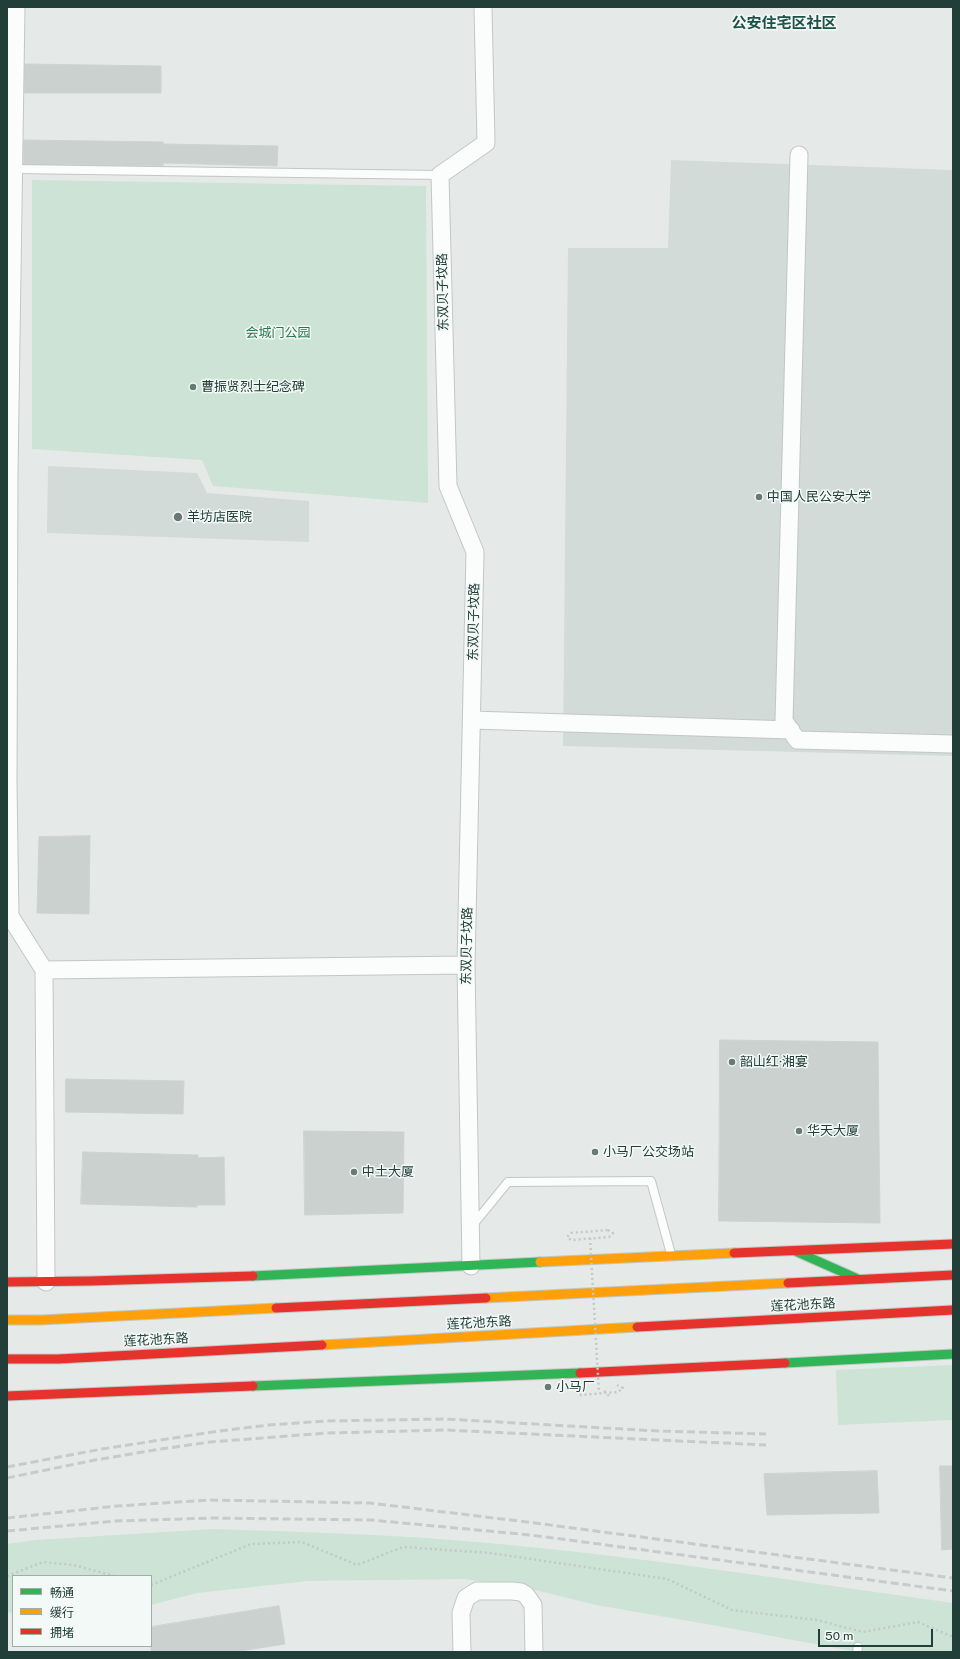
<!DOCTYPE html>
<html>
<head>
<meta charset="utf-8">
<style>
  body { margin:0 }
  #map { position:relative; width:960px; height:1659px; overflow:hidden; background:#e5eae8; font-family:"Public Sans","Noto Sans SC",sans-serif }
  canvas { display:block }
  .frame { position:absolute; inset:0; border:8px solid #223e38; pointer-events:none }
  .legend { position:absolute; left:12px; top:1575px; width:140px; height:72px; box-sizing:border-box; background:#f3f9f6; border:1px solid #9faeaa; margin:0; padding:5px 7px; list-style:none; font-size:12px; color:#223e38 }
  .legend li { display:flex; align-items:center; gap:8px; height:20px }
  .legend b { width:20px; border:1px solid #9faeaa }
  .scale { position:absolute; left:818px; top:1629px; width:115px; height:18px; box-sizing:border-box; border:2px solid #223e38; border-top:0; padding-left:5px; font-size:12px; line-height:14px; white-space:nowrap; color:#223e38; -webkit-text-stroke:3px #f3f9f6; paint-order:stroke }
</style>
</head>
<body>
<div id="map">
<canvas width="960" height="1659"></canvas>
<div class="frame"></div>
<ul class="legend">
<li><b style="height:5px;background:#30b455"></b>畅通</li>
<li><b style="height:5px;background:#ff9f0a"></b>缓行</li>
<li><b style="height:5px;background:#e5322d"></b>拥堵</li>
</ul>
<div class="scale">50 m</div>
</div>
<script>
const context = document.querySelector('canvas').getContext('2d');
context.lineJoin = 'round';
function fillPath(path, color) { context.fillStyle = color; context.fill(path, 'evenodd'); }
function strokePath(path, color, width, dash) { context.strokeStyle = color; context.lineWidth = width; context.lineCap = dash ? 'butt' : 'round'; context.setLineDash(dash || []); context.stroke(path); }
function drawText(font, color, halo, rows, align = 'center') {
  context.font = font + ' "Public Sans","Noto Sans SC",sans-serif'; context.lineWidth = 3; context.setLineDash([]); context.textBaseline = 'middle'; context.strokeStyle = halo; context.fillStyle = color; for (const [text, x, y, turn = 0] of rows) {
    context.save(); context.translate(x, y); context.rotate((+turn || 0) * Math.PI / 180); context.textAlign = isNaN(turn) ? turn : align; if (halo) context.strokeText(text, 0, 0); context.fillText(text, 0, 0); context.restore();
  }
}
fillPath(new Path2D(`
  M671 160 953 170V756L563 746 568 248H668Z
  M48 466 197 473 207 493 309 501V542L47 533Z`), '#d2dbd8');
fillPath(new Path2D(`
  M32 180 426 186 428 503 213 486 202 460 32 449Z
  M953 1365V1420L838 1425 836 1370Z
  M213 1529C309 1532 405 1535 500 1544 652 1558 802 1582 953 1603V1652H858L712 1625 596 1605 535 1590 465 1579 308 1581 197 1593 151 1605V1576H13V1613L7 1612V1544L36 1540Z`), '#cde3d5');
const building = new Path2D(`
  M25 64 161 66V93H25Z
  M24 140 163 142V144L278 146 277 166 163 163V166L24 164Z
  M90 836 89 914 37 913 39 837Z
  M720 1040 878 1042 880 1223 719 1221Z
  M66 1079 184 1081 183 1114 66 1112Z
  M304 1131 404 1132 403 1213 305 1215Z
  M83 1152 198 1155V1158L224 1157 225 1205H197V1207L81 1204Z
  M940 1466H953V1549L942 1550Z
  M877 1471 879 1513 767 1515 764 1474Z
  M279 1606 285 1644 234 1652H151V1627Z`);
fillPath(building, '#cbd1cf');
strokePath(building, '#cdd3d1', 1);
const lane = new Path2D(`
  M14 169 440 175
  M472 1226 508 1182 651 1181 671 1254
  M857 1652 858 1647`);
const street = new Path2D(`
  M16 7 9 472 8 784 10 916 44 970
  M799 155 784 721 797 740 953 744
  M472 720 791 730
  M471 1266 466 965 475 552 448 486 440 175 486 143 483 7
  M46 1282 44 970 466 965
  M462 1652 461 1613 466 1598 477 1591H512L521 1592 526 1595 533 1605 534 1652`);
const fast = new Path2D(`
  M795 1251 858 1279
  M253 1276 540 1262
  M785 1363 953 1354
  M253 1386 580 1373`);
const slow = new Path2D(`
  M540 1262 734 1253
  M486 1298 788 1283
  M7 1320H41L276 1308
  M322 1345 637 1327`);
const jam = new Path2D(`
  M734 1253 953 1244
  M7 1282 90 1281 253 1276
  M788 1283 953 1275
  M276 1308 486 1298
  M637 1327 953 1310
  M7 1359H58L322 1345
  M580 1373 785 1363
  M7 1396 253 1386`);
strokePath(lane, '#c2c7c5', 10);
strokePath(street, '#c2c7c5', 19);
strokePath(fast, '#c0c8c5', 11);
strokePath(slow, '#c0c8c5', 11);
strokePath(jam, '#c0c8c5', 11);
strokePath(new Path2D(`
  M608 1230 613 1233 609 1237 571 1240 567 1237 571 1233Z
  M604 1391 609 1396
  M7 1576 43 1562 73 1565 115 1576
  M151 1585 251 1544 302 1542 357 1565 403 1547 490 1553 667 1579 732 1610 817 1620 863 1632 918 1622 953 1637`), '#c1cac8', 2.5, [2, 3]);
strokePath(lane, '#fbfcfc', 8);
strokePath(street, '#fbfcfc', 17);
strokePath(fast, '#30b455', 9);
strokePath(slow, '#ff9f0a', 9);
strokePath(jam, '#e5322d', 9);
strokePath(new Path2D(`
  M7 1467 102 1449 219 1431 269 1425 326 1421 445 1419 658 1431 766 1434
  M7 1478 95 1460 161 1449 210 1442 327 1433 445 1430 766 1445
  M7 1518 117 1506 210 1500 370 1503 527 1522 953 1578
  M7 1531 116 1521 212 1518 371 1520 531 1535 953 1591`), '#c7cbca', 3, [8, 4]);
strokePath(new Path2D(`
  M590 1238 599 1393
  M580 1388 576 1392 581 1395 618 1392 623 1388 617 1385`), '#c1cac8', 2.5, [2, 3]);
for (const [x, y, r, color] of [
  [193,387,4,"#667a76"],
  [759,497,4,"#667a76"],
  [178,517,5,"#667a76"],
  [732,1062,4,"#667a76"],
  [799,1131,4,"#667a76"],
  [595,1152,4,"#667a76"],
  [354,1172,4,"#667a76"],
  [548,1387,4,"#667a76"]
]) { const dot = new Path2D(); dot.arc(x, y, r, 0, 2 * Math.PI); context.fillStyle = color; context.fill(dot); strokePath(dot, '#f3f9f6', 1.5); }
drawText('13px', '#223e38', '#f3f9f6', [
  ["东双贝子坟路",443,292,-91],
  ["东双贝子坟路",474,622,-89],
  ["东双贝子坟路",467,946,-89],
  ["莲花池东路",803,1305,-3],
  ["莲花池东路",479,1323,-3],
  ["莲花池东路",156,1340,-3]
]);
drawText('13px', '#2b764b', '#f3f9f6', [
  ["会城门公园",278,333]
]);
drawText('13px', '#223e38', '#f3f9f6', [
  ["曹振贤烈士纪念碑",201,387],
  ["中国人民公安大学",767,497],
  ["羊坊店医院",187,517],
  ["韶山红·湘宴",740,1062],
  ["华天大厦",807,1131],
  ["小马厂公交场站",603,1152],
  ["中土大厦",362,1172],
  ["小马厂",556,1387]
], 'left');
drawText('bold 15px', '#1d5146', '#f3f9f6', [
  ["公安住宅区社区",784,23]
]);
</script>
</body>
</html>
